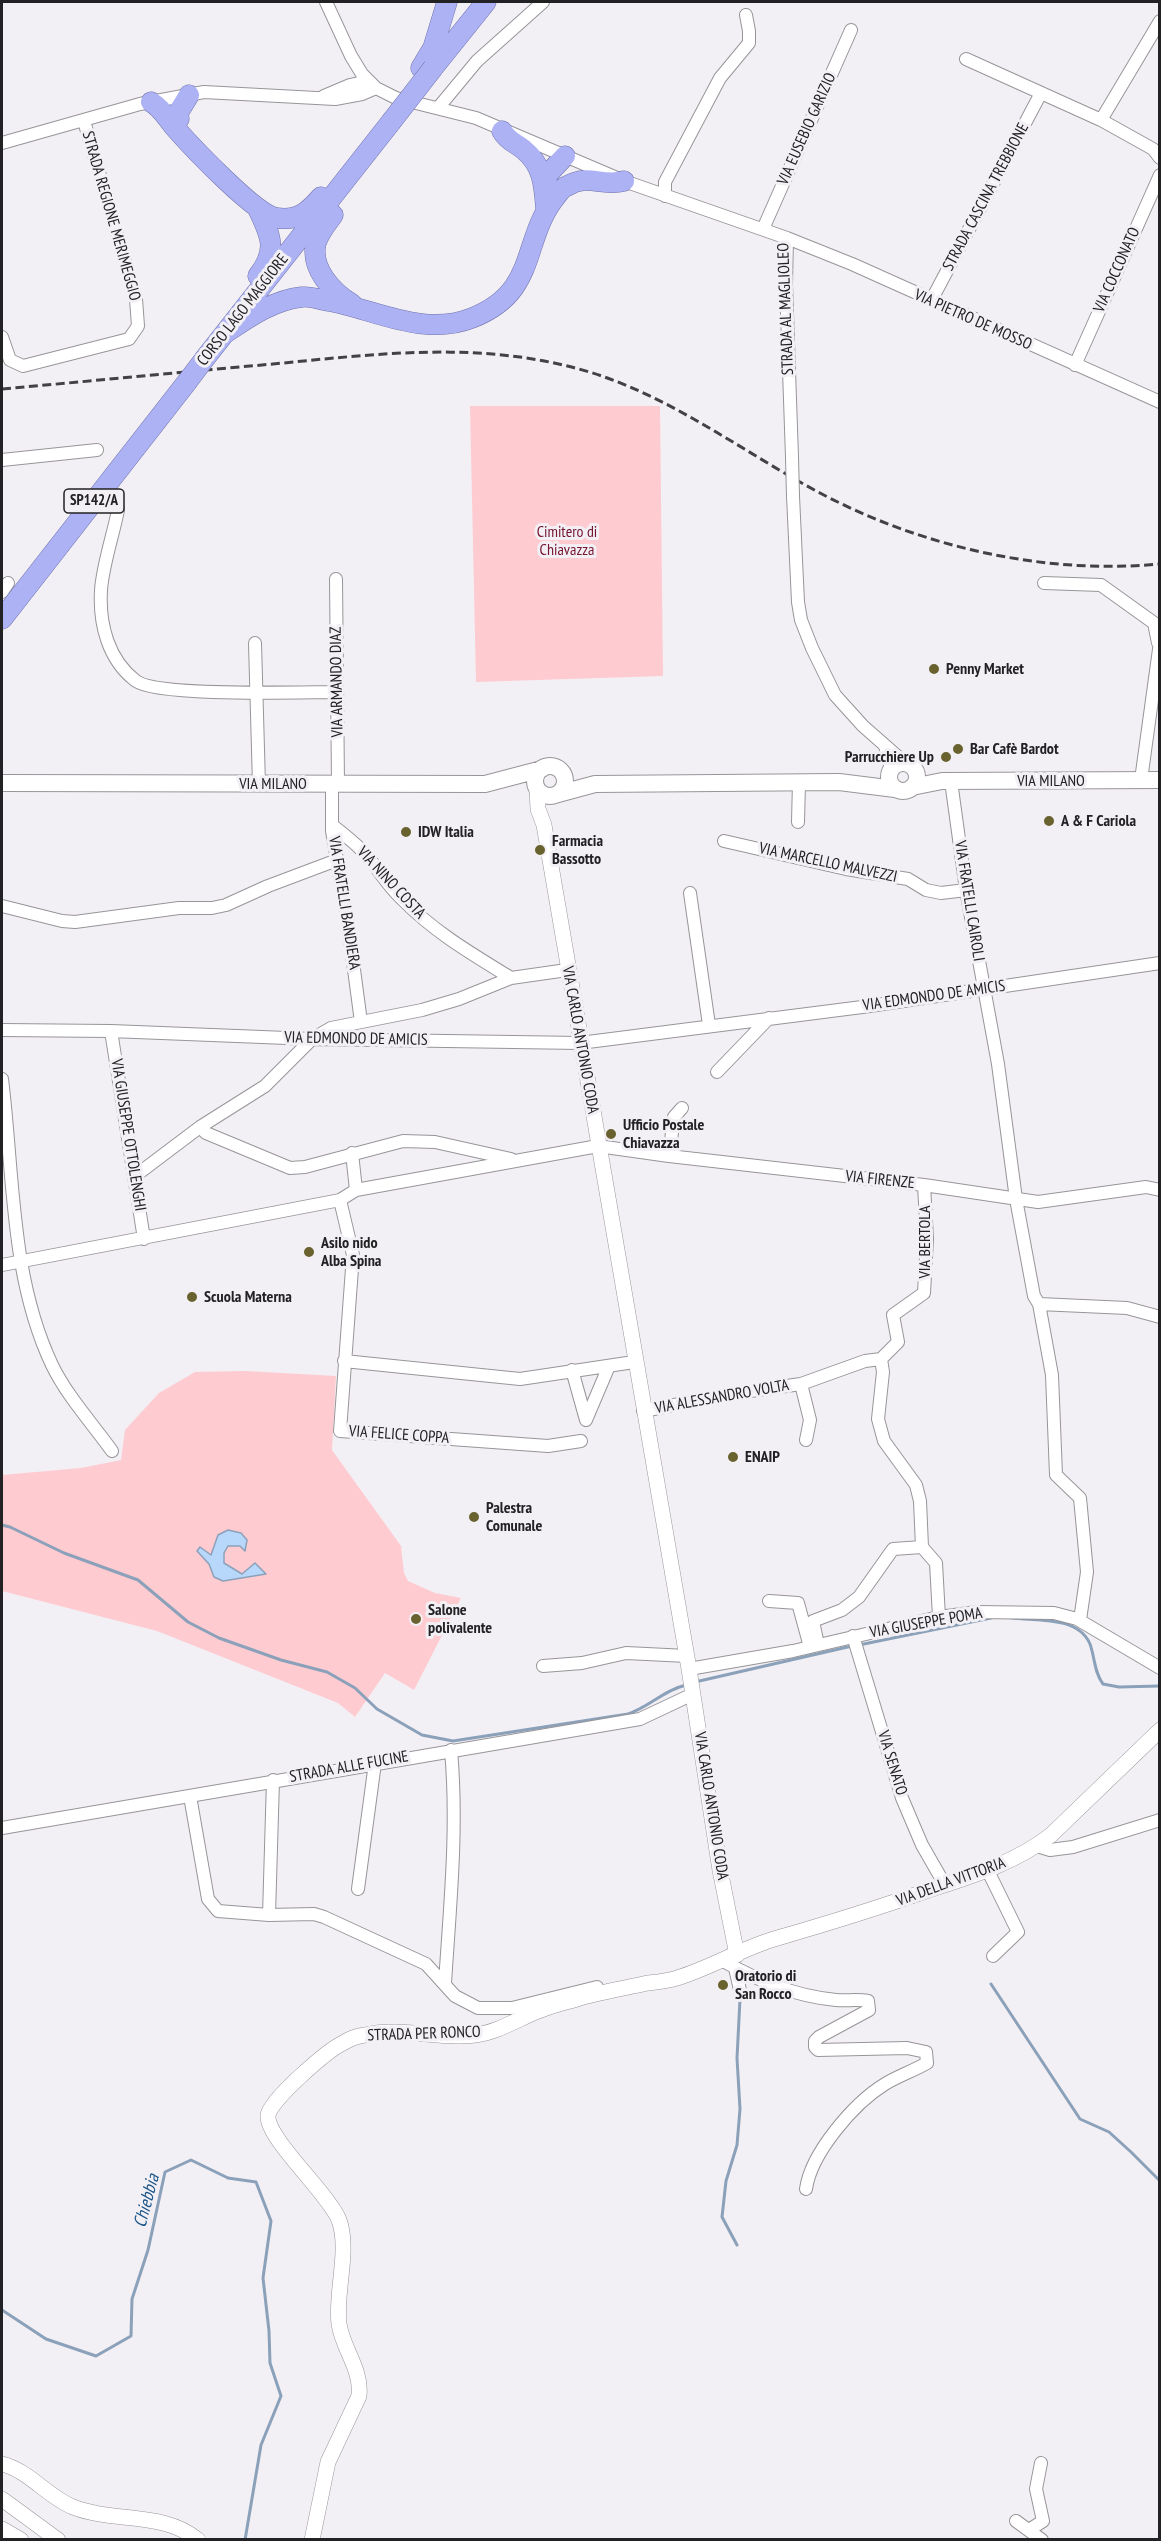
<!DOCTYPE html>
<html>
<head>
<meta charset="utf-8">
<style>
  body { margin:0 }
  #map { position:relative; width:1161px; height:2541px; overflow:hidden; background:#f3f0f5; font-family:"PT Sans Narrow",sans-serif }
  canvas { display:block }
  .frame { position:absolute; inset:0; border:3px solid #222123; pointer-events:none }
</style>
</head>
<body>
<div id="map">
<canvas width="1161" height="2541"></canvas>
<div class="frame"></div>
</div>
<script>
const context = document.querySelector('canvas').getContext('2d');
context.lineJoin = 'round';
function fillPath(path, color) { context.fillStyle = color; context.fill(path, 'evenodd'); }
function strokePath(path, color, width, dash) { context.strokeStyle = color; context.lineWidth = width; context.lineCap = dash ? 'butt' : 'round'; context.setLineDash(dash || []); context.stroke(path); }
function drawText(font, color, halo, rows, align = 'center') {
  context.font = font + ' "PT Sans Narrow",sans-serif'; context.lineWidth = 6; context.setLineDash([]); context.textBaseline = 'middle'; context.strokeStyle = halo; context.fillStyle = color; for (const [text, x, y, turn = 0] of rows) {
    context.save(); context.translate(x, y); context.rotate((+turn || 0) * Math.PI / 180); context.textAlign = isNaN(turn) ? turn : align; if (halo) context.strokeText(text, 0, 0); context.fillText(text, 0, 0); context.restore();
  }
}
fillPath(new Path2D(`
  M470 406H660L663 676 476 682Z
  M245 1371 336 1376 332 1450 401 1546 404 1573 408 1581 435 1593 461 1598 414 1690 385 1673 355 1717 338 1703 157 1631 2 1591V1475L81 1468 121 1460 125 1430 159 1393 195 1372Z`), '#fecbd1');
const water = new Path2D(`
  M228 1530 241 1533 247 1540 245 1551 240 1546H228L224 1553V1563L242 1574 255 1563 266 1574 223 1581 214 1577 209 1564 197 1551 200 1547 211 1555 218 1535Z`);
fillPath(water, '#b8d8fb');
strokePath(water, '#8ba1ba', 1.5);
strokePath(new Path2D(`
  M2 1525 10 1527 64 1553 138 1580 188 1622 219 1638 281 1660 327 1672 355 1688 377 1709 422 1735 453 1741 628 1714C649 1707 664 1690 686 1685
  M1012 1618C1037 1621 1078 1616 1090 1644 1095 1658 1094 1672 1103 1684L1119 1687 1160 1686
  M859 1645 991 1618
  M695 1682 852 1646
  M991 1984 1080 2119 1109 2132 1131 2152 1160 2181
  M737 2245 722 2217 726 2181 737 2145 740 2109 737 2058 740 1999
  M2 2310 46 2339 96 2356 131 2336 132 2299 148 2250 165 2172 191 2160 228 2178 256 2182 271 2221 263 2278 269 2331 270 2363 281 2396 261 2445 245 2540`), '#8ba1ba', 3);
const minor = new Path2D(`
  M326 2 351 56 362 74 376 88 396 98 476 118 624 181 787 238 852 264 1160 402
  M966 59 1101 120 1153 149 1160 158
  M324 96 350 85 368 81
  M438 108 477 61 543 2
  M1101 120 1160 21
  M2 143 140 104 204 92 335 99 362 94 376 88
  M665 196V182L720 78 749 43V31L746 15
  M763 229 851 30
  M787 238 786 284 792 457
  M931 301 1041 93
  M2 337 10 360 23 366 129 339 138 326 136 299 84 121
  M1075 365 1160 175
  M2 460 97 450
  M793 496 798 602 801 620 812 648 835 695 863 726 905 763
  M118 510C113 536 103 564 101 590 99 624 108 660 136 681 158 697 302 692 337 692
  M336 579 338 784
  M1044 583 1101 585 1154 623 1158 643
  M2 592 8 583
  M255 643 259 785
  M885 746 891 769
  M1141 780 1160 642
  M951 781 966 890 998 1064 1016 1199 1034 1296 1039 1304
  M332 784V831L347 917 361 1022
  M798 822 799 782
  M332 825C345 835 359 846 370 859 380 873 389 887 402 899 434 932 472 954 511 978
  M724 841 846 869 908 879 926 890 941 893 966 890
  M690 893 709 1025
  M2 906 62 921 75 922 179 908H212L226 905 268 886 337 860
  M2 1030 111 1031 312 1039 580 1043 870 1006 1160 963
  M111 1031 144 1239
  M717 1072 769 1018
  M2 1079C14 1175 10 1276 52 1365 67 1396 92 1423 112 1451
  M200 1127 206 1133 290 1168 305 1167 403 1141 435 1142 511 1159
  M352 1153 356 1190
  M669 1156 674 1117 682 1108
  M135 1176 200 1127 265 1086 312 1039 331 1028 422 1010 459 999 511 978 567 970
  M340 1200 353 1255 340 1431 548 1446 581 1441
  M2 1265 340 1200 356 1190 598 1146 669 1156 924 1185 1038 1202 1146 1187 1160 1190
  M881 1359 883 1372 878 1419 884 1441 916 1485 920 1501 922 1547 936 1563 939 1617
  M881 1359 898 1342 893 1315 924 1293 927 1239 924 1185
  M344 1361 520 1379 634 1362
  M572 1370 586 1420
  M801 1384 810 1420 806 1440
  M643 1411 743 1392 801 1384 865 1361 881 1359
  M586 1420 609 1366
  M769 1601 798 1603 810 1647
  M1080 1620 1087 1572 1080 1498 1056 1475 1052 1375 1039 1304 1127 1308 1160 1317
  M853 1636 902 1798 922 1845 945 1885
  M818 1645 813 1621 842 1610 859 1597 893 1549 922 1547
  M543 1666 582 1663 626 1653 687 1656
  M689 1669 793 1651 939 1617 977 1612 1054 1613 1077 1619 1160 1668
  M190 1796 208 1899 218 1911 269 1915 314 1914 324 1917 426 1964 455 1996 478 2008H512L597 1987
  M2 1828 640 1719 693 1694
  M1037 1846 1050 1850 1073 1847 1160 1820
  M988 1871 1018 1932 993 1956
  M358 1889 375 1763
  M269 1915 273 1780
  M723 1961C759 1981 794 1996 836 2000 847 2001 857 1999 868 2001L869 2010 819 2037 815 2041V2047L818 2050 907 2048 926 2052 927 2063C913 2071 898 2076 885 2084 854 2103 811 2153 806 2189
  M735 1968 740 1990
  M445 1983C450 1905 458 1828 451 1750
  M1016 2521 1042 2540
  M1029 2530 1043 2521 1036 2489 1041 2463`);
const tertiary = new Path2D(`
  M537 789 538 809 544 825 689 1669 720 1870 737 1955
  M2 2464C28 2470 48 2497 73 2507 114 2523 164 2511 198 2540
  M2 2499 58 2540
  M2 2529 21 2540
  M312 2540 328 2462 359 2396C362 2369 343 2350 339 2324 335 2292 350 2250 339 2220 329 2194 265 2137 268 2115 271 2099 328 2050 343 2043 349 2039 358 2036 365 2035 401 2026 439 2040 475 2035 499 2032 519 2018 541 2010 553 2005 567 2002 580 1998 602 1992 625 1988 648 1983 657 1982 668 1981 677 1978 710 1968 741 1949 774 1939 826 1924 878 1908 929 1890 972 1876 1015 1863 1051 1835L1160 1730`);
const secondary = new Path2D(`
  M889 777a14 14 0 1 1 28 0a14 14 0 1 1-28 0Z
  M535 781a15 15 0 1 1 30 0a15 15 0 1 1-30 0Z
  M2 783 485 784 542 769
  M912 787 942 781 1160 780
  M558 794 595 784 839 782 895 789`);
const trunk = new Path2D(`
  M421 68 433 48 447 2
  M433 68 486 2
  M151 102C162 108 167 119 176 129 192 147 256 215 277 218 298 221 308 212 321 197
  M179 119 178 113 189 95
  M502 131C508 141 514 142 523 149 544 166 544 186 546 210
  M545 184 548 174 565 156
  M333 215C327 223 319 233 316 243 310 268 332 292 352 304
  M258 276C278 250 271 236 258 209
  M224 334C248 318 273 300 302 297 311 296 321 300 329 301 376 310 424 337 472 318 538 292 521 243 554 199 558 194 561 188 567 186 590 173 600 187 624 181
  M206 357 391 122
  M2 619 187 382`);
strokePath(minor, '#989599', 14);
strokePath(tertiary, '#989599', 16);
strokePath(secondary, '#989599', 18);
strokePath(trunk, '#6f72aa', 21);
strokePath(minor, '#fff', 12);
strokePath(tertiary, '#fff', 15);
strokePath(secondary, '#fff', 16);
strokePath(trunk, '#acb2f4', 20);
strokePath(new Path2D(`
  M2 389C92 381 182 372 273 364 376 354 477 341 579 369 667 393 741 451 820 493 922 547 1045 575 1160 564`), '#434144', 3, [9, 4.5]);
const minorBridge = new Path2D(`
  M792 457 793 496`);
const trunkBridge = new Path2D(`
  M391 122 433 68
  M187 382 206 357`);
strokePath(minorBridge, '#989599', 14, []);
strokePath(trunkBridge, '#6f72aa', 21, []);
strokePath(minorBridge, '#fff', 12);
strokePath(trunkBridge, '#acb2f4', 20);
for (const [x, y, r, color] of [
  [934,669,6,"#69622f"],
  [958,749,6,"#69622f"],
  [946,757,6,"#69622f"],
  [1049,821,6,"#69622f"],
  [406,832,6,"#69622f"],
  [540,850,6,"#69622f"],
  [611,1134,6,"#69622f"],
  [309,1252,6,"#69622f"],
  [192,1297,6,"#69622f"],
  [733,1457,6,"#69622f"],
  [474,1517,6,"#69622f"],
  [416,1619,6,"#69622f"],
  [723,1985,6,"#69622f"]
]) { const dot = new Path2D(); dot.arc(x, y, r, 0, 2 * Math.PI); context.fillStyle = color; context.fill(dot); strokePath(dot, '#f3f0f5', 2); }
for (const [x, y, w] of [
  [94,501,60]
]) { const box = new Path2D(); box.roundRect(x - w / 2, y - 12, w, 24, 4.5); context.fillStyle = '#f3f0f5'; context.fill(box); strokePath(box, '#222123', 1.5); }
drawText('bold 15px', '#222123', null, [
  ["SP142/A",94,501]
]);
drawText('16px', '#222123', '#f3f0f5', [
  ["VIA EUSEBIO GARIZIO",807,129,-66],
  ["STRADA CASCINA TREBBIONE",986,197,-62],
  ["STRADA REGIONE MERIMEGGIO",111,216,74],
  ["VIA COCCONATO",1117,270,-66],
  ["STRADA AL MAGLIOLEO",786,309,-92],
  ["CORSO LAGO MAGGIORE",243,310,-52],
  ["VIA PIETRO DE MOSSO",973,320,24],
  ["VIA ARMANDO DIAZ",337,682,-91],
  ["VIA MILANO",1051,781],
  ["VIA MILANO",273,784],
  ["VIA MARCELLO MALVEZZI",828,863,12],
  ["VIA NINO COSTA",391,883,47],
  ["VIA FRATELLI CAIROLI",969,901,81],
  ["VIA FRATELLI BANDIERA",344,903,81],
  ["VIA EDMONDO DE AMICIS",934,996,-8],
  ["VIA EDMONDO DE AMICIS",356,1039,1],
  ["VIA CARLO ANTONIO CODA",580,1040,80],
  ["VIA GIUSEPPE OTTOLENGHI",128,1135,81],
  ["VIA FIRENZE",880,1180,6],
  ["VIA BERTOLA",925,1242,-90],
  ["VIA ALESSANDRO VOLTA",722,1397,-10],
  ["VIA FELICE COPPA",399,1435,4],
  ["VIA GIUSEPPE POMA",926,1623,-10],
  ["VIA SENATO",892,1763,73],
  ["STRADA ALLE FUCINE",349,1767,-10],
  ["VIA CARLO ANTONIO CODA",711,1806,81],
  ["VIA DELLA VITTORIA",951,1882,-20],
  ["STRADA PER RONCO",424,2034,-2]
]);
drawText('16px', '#74142f', '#f3f0f5', [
  ["Cimitero di",567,532],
  ["Chiavazza",567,550]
]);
drawText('bold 16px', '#222123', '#f3f0f5', [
  ["Penny Market",946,669],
  ["Bar Cafè Bardot",970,749],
  ["Parrucchiere Up",934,757,"right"],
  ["A & F Cariola",1061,821],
  ["IDW Italia",418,832],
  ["Farmacia",552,841],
  ["Bassotto",552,859],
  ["Ufficio Postale",623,1125],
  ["Chiavazza",623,1143],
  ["Asilo nido",321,1243],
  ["Alba Spina",321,1261],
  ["Scuola Materna",204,1297],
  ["ENAIP",745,1457],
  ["Palestra",486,1508],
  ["Comunale",486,1526],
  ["Salone",428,1610],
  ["polivalente",428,1628],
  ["Oratorio di",735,1976],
  ["San Rocco",735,1994]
], 'left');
drawText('italic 18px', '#1d5689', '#f3f0f5', [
  ["Chiebbia",147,2201,-75]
]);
</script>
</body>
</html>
